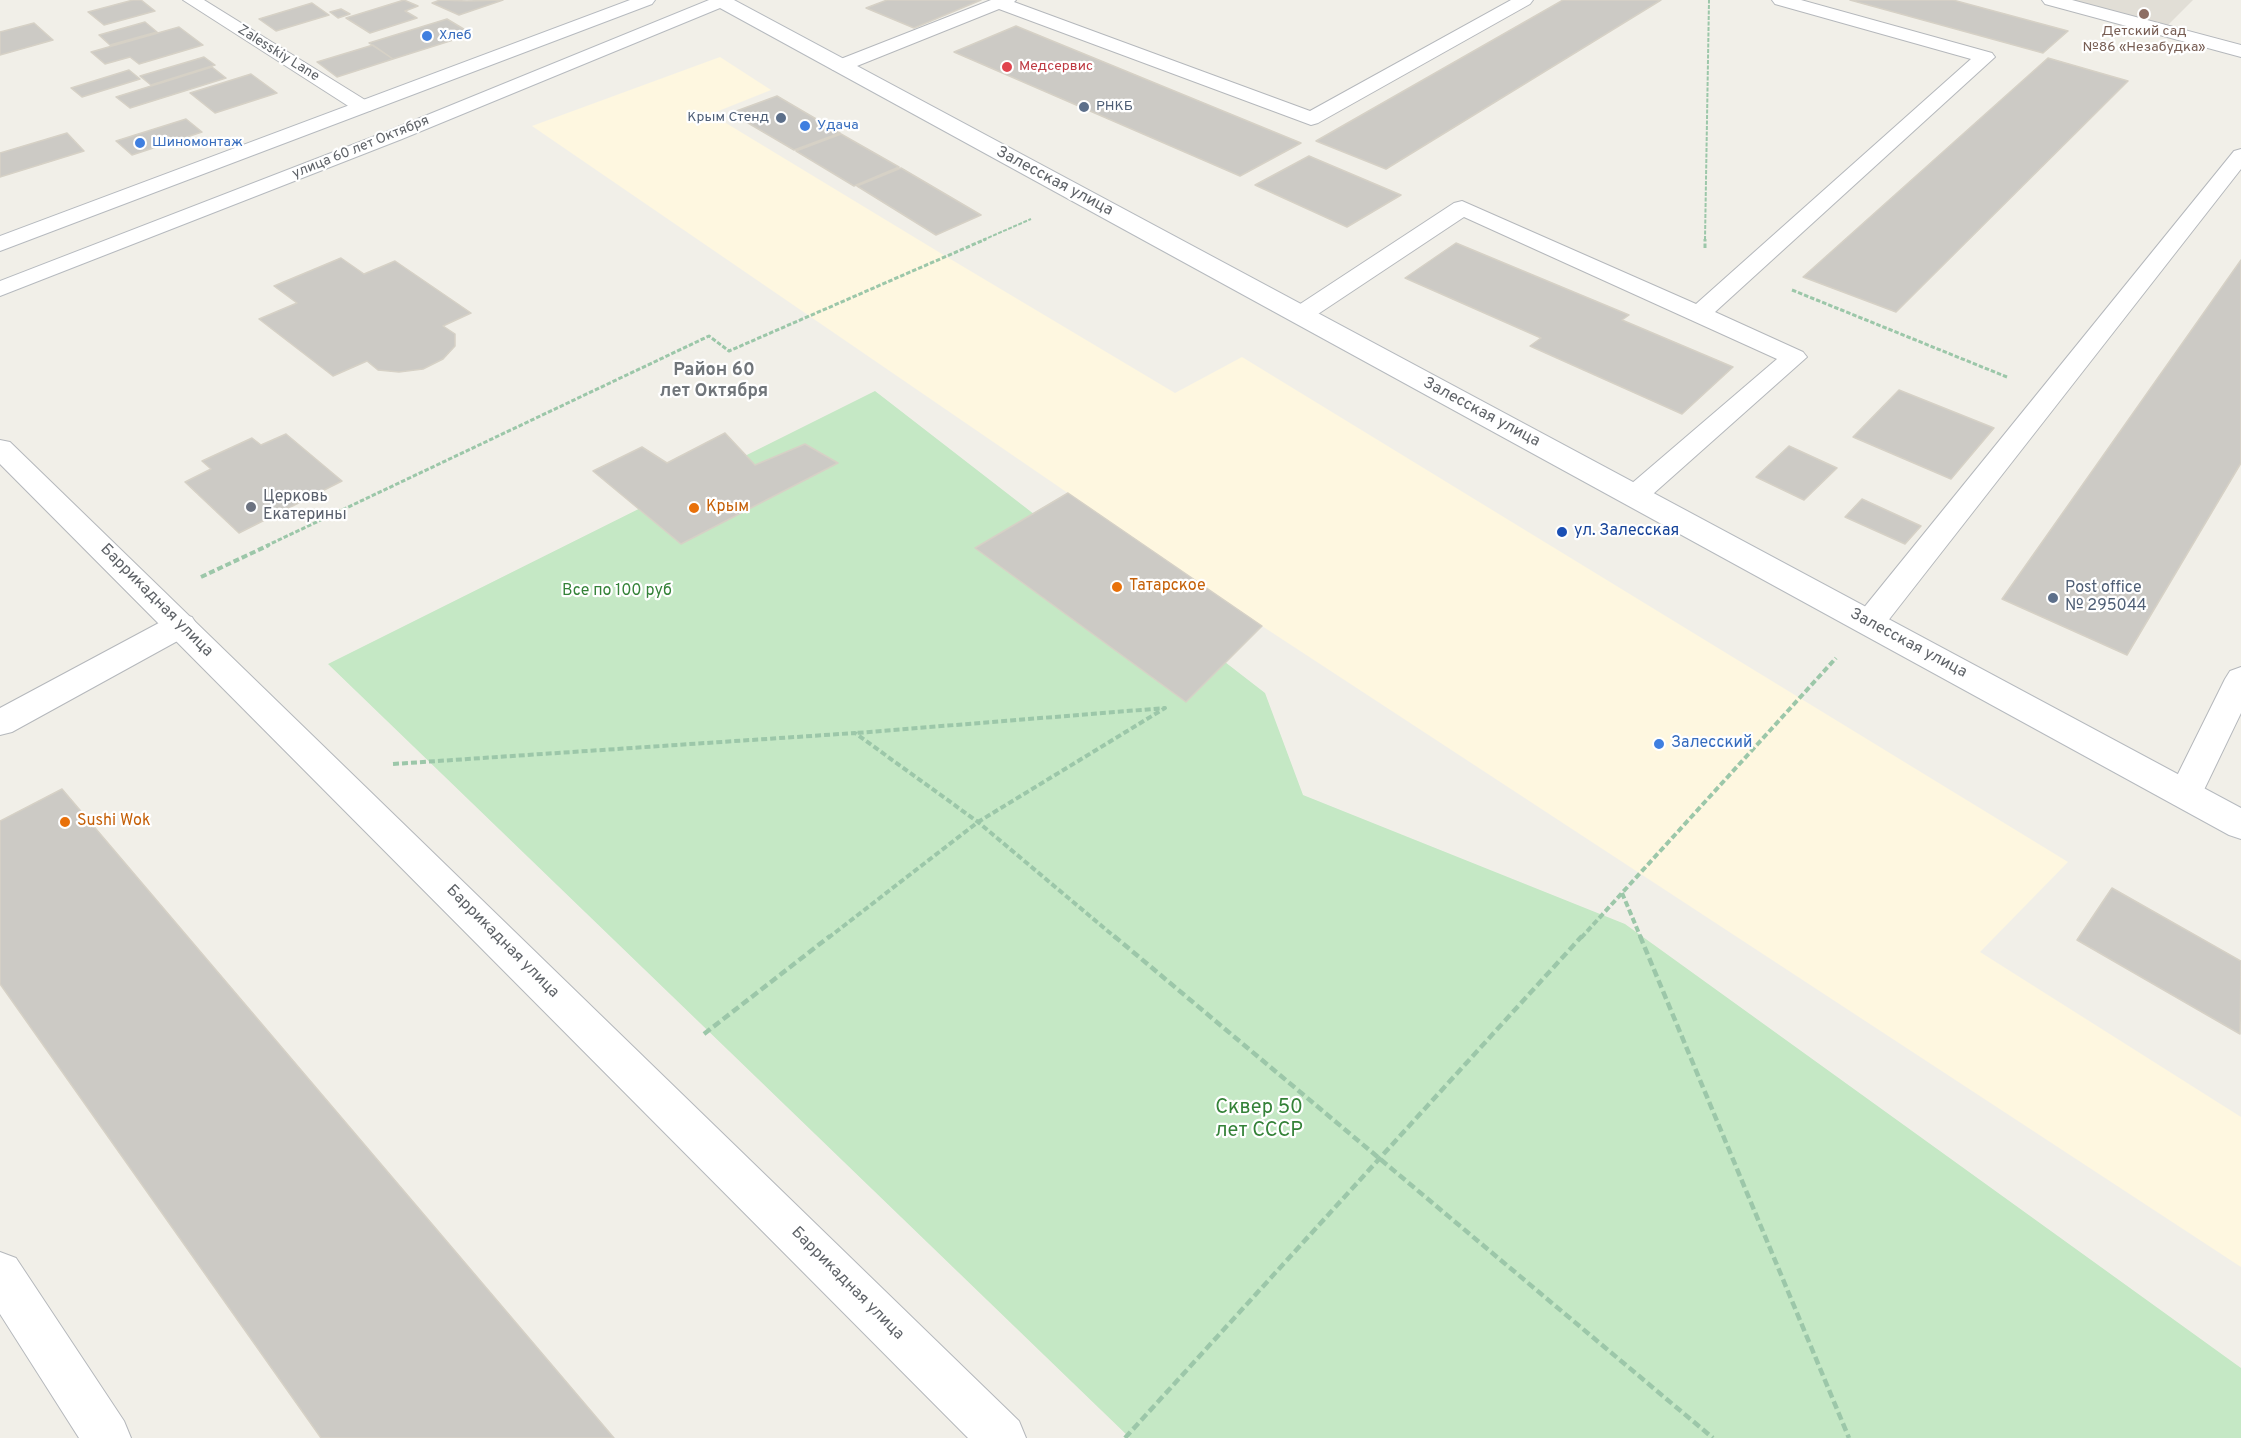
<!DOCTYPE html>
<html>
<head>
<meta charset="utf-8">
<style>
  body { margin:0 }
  canvas { display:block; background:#f1efe8 }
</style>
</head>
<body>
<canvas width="2241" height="1438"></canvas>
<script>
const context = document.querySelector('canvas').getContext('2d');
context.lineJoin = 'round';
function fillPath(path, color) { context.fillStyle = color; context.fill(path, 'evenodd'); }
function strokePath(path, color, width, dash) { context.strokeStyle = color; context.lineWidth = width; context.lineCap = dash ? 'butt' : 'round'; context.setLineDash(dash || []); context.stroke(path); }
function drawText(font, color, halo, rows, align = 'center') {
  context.font = font + ' Overpass,sans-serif'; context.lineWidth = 4.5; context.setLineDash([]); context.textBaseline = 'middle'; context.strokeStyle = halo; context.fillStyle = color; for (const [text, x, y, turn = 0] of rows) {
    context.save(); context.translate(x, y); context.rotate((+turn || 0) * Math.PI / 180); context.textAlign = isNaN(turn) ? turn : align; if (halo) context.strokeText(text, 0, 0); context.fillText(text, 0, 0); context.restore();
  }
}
fillPath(new Path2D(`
  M720 57 771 90 711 114 942 254 1175 393 1242 357 2068 862 1980 952 2241 1117V1267L1262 626 532 126Z`), '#fef7e0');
fillPath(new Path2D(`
  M2056 0H2193L2164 29Z`), '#e1ded6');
fillPath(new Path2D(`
  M875 391 1265 693 1303 795 1625 924 2241 1368V1438H1130L328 664Z`), '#c5e8c5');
const building = new Path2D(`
  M133 0H141L155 11 104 25 88 12Z
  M404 0 418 6 405 11 417 18 370 33 346 18Z
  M440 0 467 1 503 0 459 15 432 3Z
  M887 0H981L914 28 866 8Z
  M1563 0H1661L1386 169 1316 141Z
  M1850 0H1953L2068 31 2043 53Z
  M312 3 329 15 276 31 259 19Z
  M341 9 350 14 338 18 330 12Z
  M447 19 472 34 393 59 369 43Z
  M145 22 157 32 110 45 99 35Z
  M34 23 53 40 0 55V32Z
  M1016 26 1301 143 1240 176 954 52Z
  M179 27 203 45 139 64 130 57 105 64 91 52Z
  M373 45 393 59 337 77 317 62Z
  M204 57 215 65 151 85 140 76Z
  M2048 58 2128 81 1896 312 1803 277Z
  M212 67 226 78 130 108 116 97Z
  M129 70 140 79 82 97 71 88Z
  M251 74 277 93 215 113 190 93Z
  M777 96 840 133 794 150 731 113Z
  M186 119 202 132 132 155 116 141Z
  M67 133 84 151 0 177V153Z
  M841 134 899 167 854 186 796 151Z
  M1309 156 1401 195 1347 227 1255 185Z
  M901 168 981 215 936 235 857 186Z
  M1456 243 1629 315 1622 320 1733 367 1682 414 1530 346 1541 338 1405 278Z
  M341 258 364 274 395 261 471 313 443 326 455 334V346L443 359 423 369 399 372 378 370 367 361 333 376 259 319 297 303 274 286Z
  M2241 260V463L2127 655 2002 599Z
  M1899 390 1994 428 1951 479 1853 437Z
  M725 433 755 465 805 444 838 463 681 544 593 471 642 447 667 463Z
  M286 434 342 481 239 533 185 482 211 469 202 461 252 438 261 445Z
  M1789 446 1837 468 1804 500 1756 477Z
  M1068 493 1262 626 1186 702 975 548Z
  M1862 499 1921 526 1905 544 1845 517Z
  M62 789 614 1438H321L0 984V821Z
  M2112 888 2241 961 2240 1034 2077 940Z`);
fillPath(building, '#cccac5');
strokePath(building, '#d6d1c6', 1.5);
const service = new Path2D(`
  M991 0H1016L1014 2 1310 111 1511 0H1533L1530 4 1318 123 1311 125 999 9 847 70H833L830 66 833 62Z
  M1772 0H1801L1992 53 1995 57 1715 312 1803 352 1807 357 1644 502 1634 505 1624 502 1620 496 1624 490 1777 359 1464 217 1309 320 1300 322 1291 320 1288 315 1291 310 1454 203 1462 201 1696 304 1971 59 1775 4Z
  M2042 0H2072L2241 45V57L2045 4Z
  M2241 149V169L1880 631 1869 634 1858 631 1854 623 1858 615 2234 151Z
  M181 614 192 617 197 625 192 633 12 732 0 735V708L170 617Z
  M2241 667V713L2202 794 2197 804 2185 807 2173 804 2168 794 2225 679 2230 671Z
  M0 1252 16 1258 124 1421 131 1438H79L0 1314Z`);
const minor = new Path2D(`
  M183 0H204L370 103 373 107 370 111H356Z
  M0 440 10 442 1019 1421 1026 1438H968L0 464Z`);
const secondary = new Path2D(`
  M630 0H655L652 4 0 251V236Z
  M709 0H734L2241 808V839L2229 835 720 8 402 139 0 296V281L388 131Z`);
strokePath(service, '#b5b8bc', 2);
strokePath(minor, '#b5b8bc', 2);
strokePath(secondary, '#b6babf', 2);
strokePath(new Path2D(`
  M983 240 1031 219
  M1705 240 1709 0`), '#9cc7a9', 2, [4, 1.5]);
strokePath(new Path2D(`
  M1705 248V239
  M1792 290 2007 377
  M266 546 709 336 729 351 986 239`), '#9cc7a9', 3, [4.5, 2]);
strokePath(new Path2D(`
  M201 577 269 545
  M393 764 855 733 978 822 1116 938
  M1622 893 1641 938
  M828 938 978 822 1165 708 856 733
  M1581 938 1836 658`), '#9cc7a9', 4, [6, 3]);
strokePath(new Path2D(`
  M1114 936 1713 1438
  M1640 936 1849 1438
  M704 1034 830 936
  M1125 1438 1582 936`), '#9cc7a9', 4.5, [8, 4]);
fillPath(service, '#fff');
fillPath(minor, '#fff');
fillPath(secondary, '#fff');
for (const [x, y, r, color] of [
  [2144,14,6,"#8d6e63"],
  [427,36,6,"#3f7fe0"],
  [1007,67,6,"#e0444e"],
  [1084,107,6,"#5c6f8a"],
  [781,118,6,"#5c6f8a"],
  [805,126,6,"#3f7fe0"],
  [140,143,6,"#3f7fe0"],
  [251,507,6,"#6b7280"],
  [694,508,6,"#e8710a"],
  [1562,532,6,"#1a4fb4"],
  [1117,587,6,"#e8710a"],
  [2053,598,6,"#5c6f8a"],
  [1659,744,6,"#3f7fe0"],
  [65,822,6,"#e8710a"]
]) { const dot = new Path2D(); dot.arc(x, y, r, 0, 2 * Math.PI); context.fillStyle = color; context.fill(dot); strokePath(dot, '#fff', 2); }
drawText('14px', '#785e54', '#fff', [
  ["Детский сад",2144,32],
  ["№86 «Незабудка»",2144,48]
]);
drawText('14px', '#366cbe', '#fff', [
  ["Хлеб",439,36],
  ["Удача",817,126],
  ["Шиномонтаж",152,143]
], 'left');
drawText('14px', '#5f6368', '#fff', [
  ["Zalesskiy Lane",278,54,32],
  ["улица 60 лет Октября",361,148,-22]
]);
drawText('14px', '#be3a42', '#fff', [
  ["Медсервис",1019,67]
], 'left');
drawText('14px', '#4e5e75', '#fff', [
  ["РНКБ",1096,107],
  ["Крым Стенд",769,118,"right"]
], 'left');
drawText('16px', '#5f6368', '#fff', [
  ["Залесская улица",1054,182,28],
  ["Залесская улица",1481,413,28],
  ["Баррикадная улица",156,601,45],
  ["Залесская улица",1908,644,28],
  ["Баррикадная улица",502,942,45],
  ["Баррикадная улица",847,1284,45]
]);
drawText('16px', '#5b616d', '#fff', [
  ["Церковь",263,498],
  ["Екатерины",263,516]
], 'left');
drawText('16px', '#c56008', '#fff', [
  ["Крым",706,508],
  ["Татарское",1129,587],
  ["Sushi Wok",77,822]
], 'left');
drawText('16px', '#164399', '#fff', [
  ["ул. Залесская",1574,532]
], 'left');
drawText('16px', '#4e5e75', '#fff', [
  ["Post office",2065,589],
  ["№ 295044",2065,607]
], 'left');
drawText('16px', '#348238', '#fff', [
  ["Все по 100 руб",617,592]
]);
drawText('16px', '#366cbe', '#fff', [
  ["Залесский",1671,744]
], 'left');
drawText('bold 18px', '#70757a', '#fff', [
  ["Район 60",714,371],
  ["лет Октября",714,392]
]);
drawText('20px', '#348238', '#fff', [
  ["Сквер 50",1259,1109],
  ["лет СССР",1259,1132]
]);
</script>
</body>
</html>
